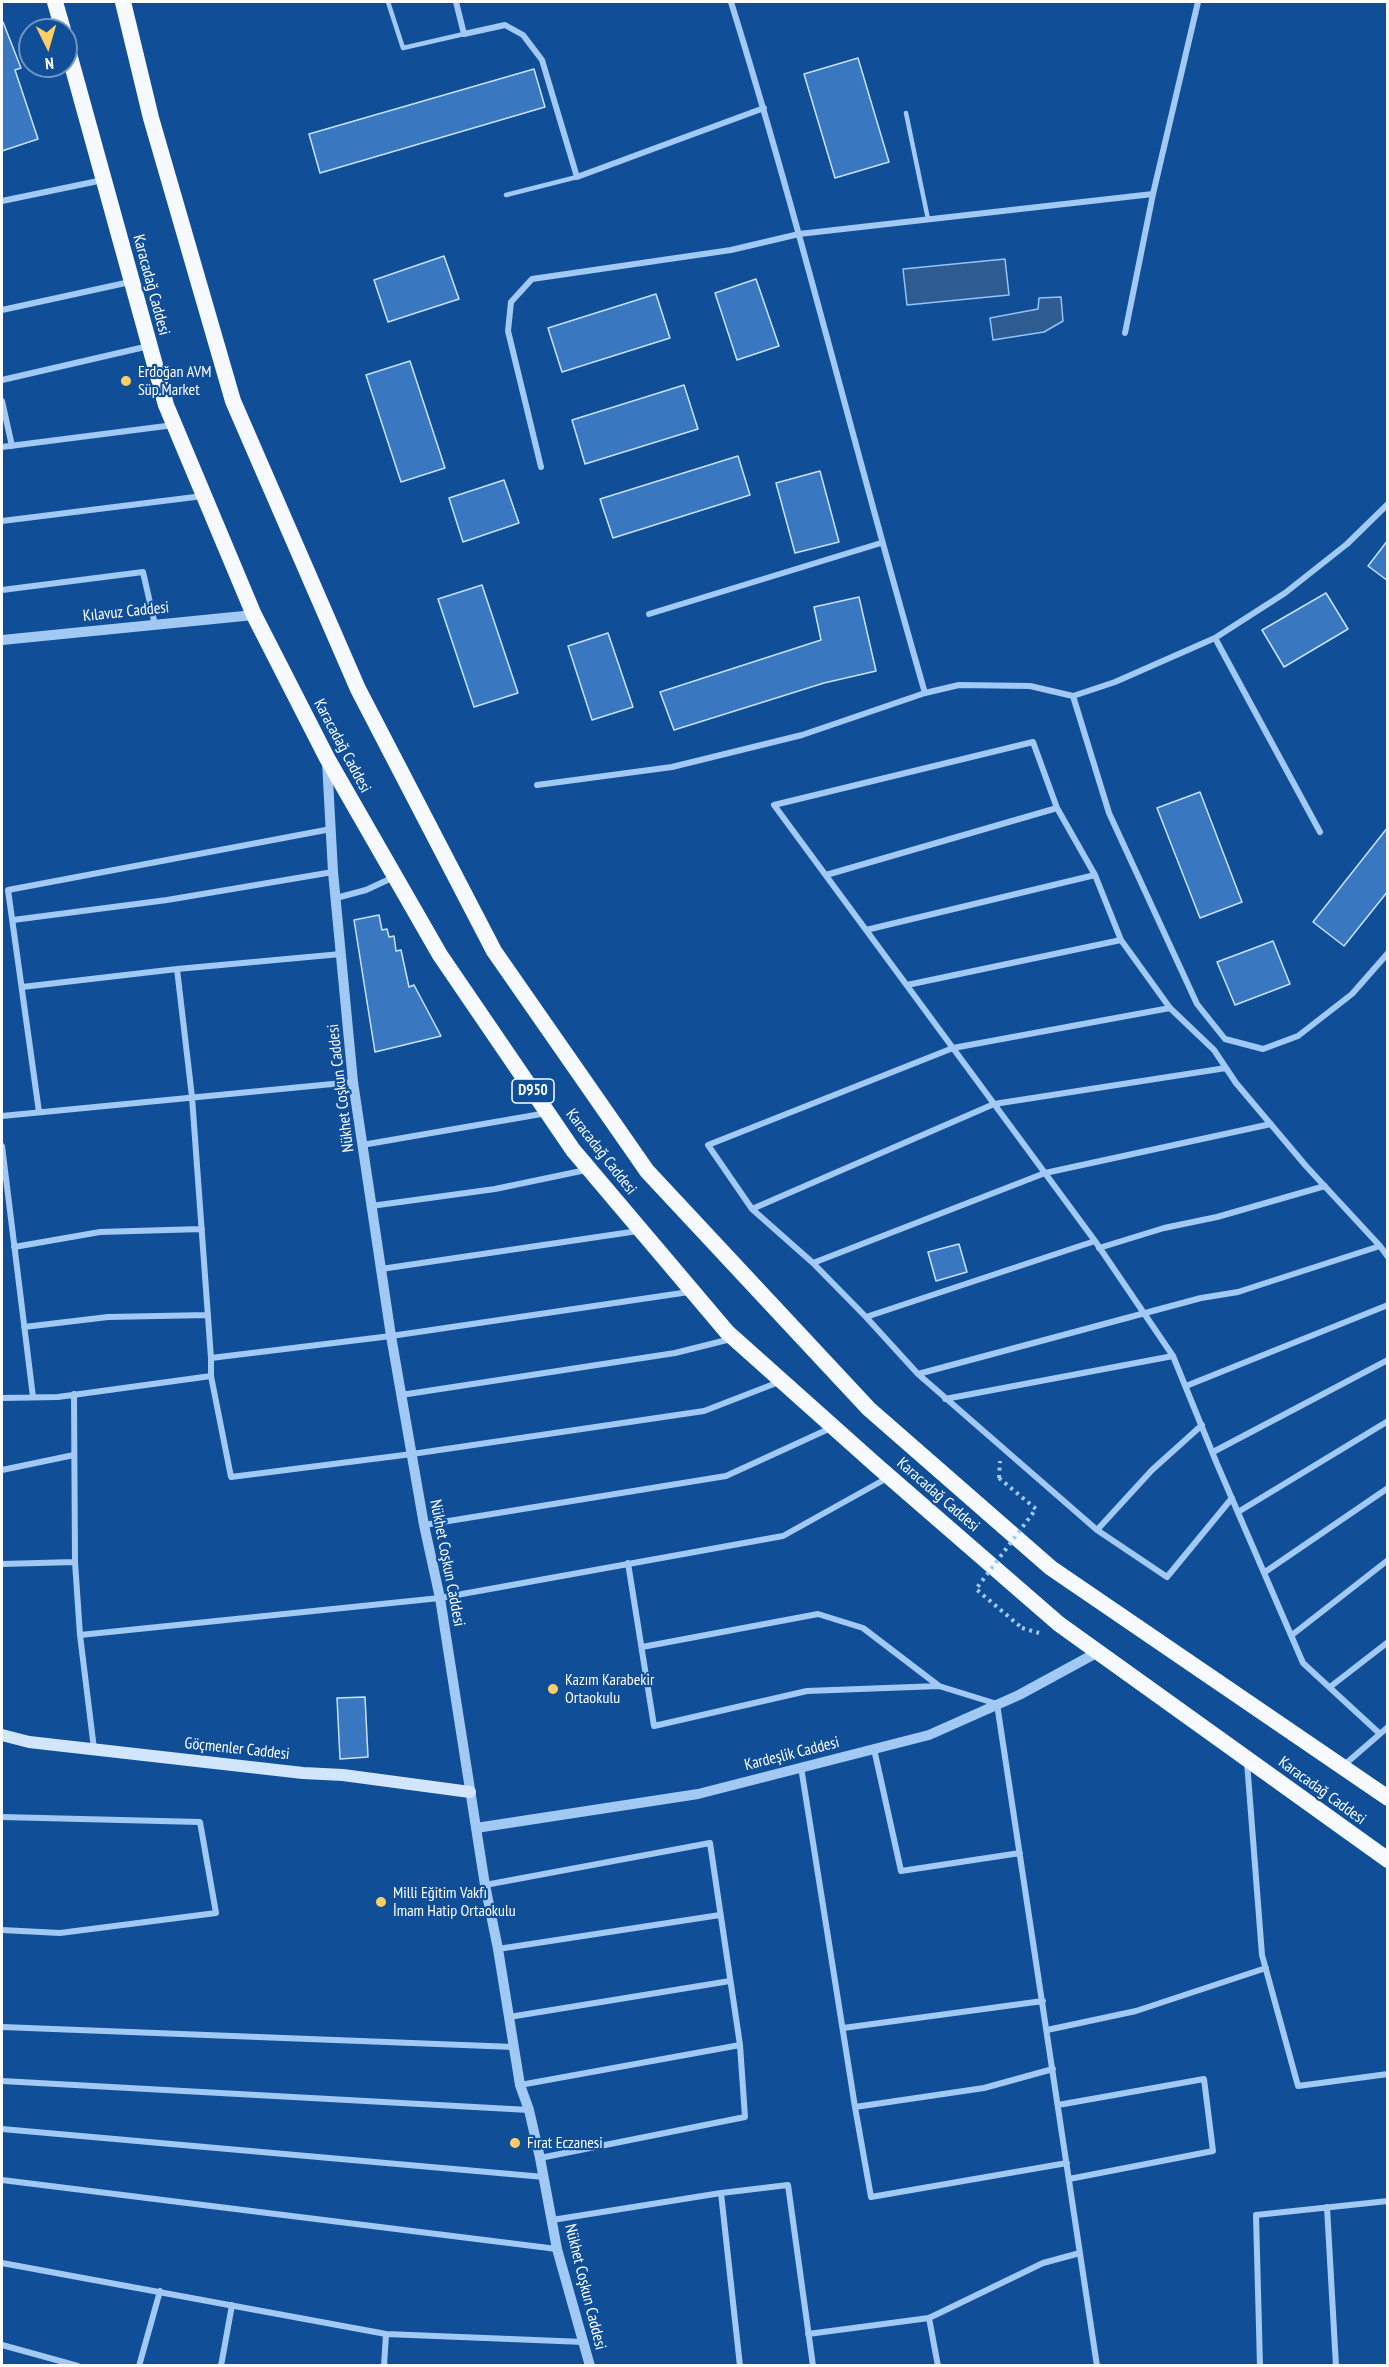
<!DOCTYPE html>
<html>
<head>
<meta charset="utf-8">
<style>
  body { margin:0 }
  #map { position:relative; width:1389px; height:2367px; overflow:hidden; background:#104f98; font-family:"PT Sans Narrow",sans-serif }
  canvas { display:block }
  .frame { position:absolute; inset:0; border:3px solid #fff; pointer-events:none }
  .north { position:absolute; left:18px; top:18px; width:60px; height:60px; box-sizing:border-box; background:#104f98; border:2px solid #7095c1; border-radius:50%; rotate:175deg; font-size:16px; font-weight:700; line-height:24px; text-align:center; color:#fff }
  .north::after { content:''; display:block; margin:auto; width:21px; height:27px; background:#ffce64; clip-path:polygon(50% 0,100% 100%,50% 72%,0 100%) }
</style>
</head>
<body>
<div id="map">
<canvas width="1389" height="2367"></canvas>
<div class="frame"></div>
<div class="north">N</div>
</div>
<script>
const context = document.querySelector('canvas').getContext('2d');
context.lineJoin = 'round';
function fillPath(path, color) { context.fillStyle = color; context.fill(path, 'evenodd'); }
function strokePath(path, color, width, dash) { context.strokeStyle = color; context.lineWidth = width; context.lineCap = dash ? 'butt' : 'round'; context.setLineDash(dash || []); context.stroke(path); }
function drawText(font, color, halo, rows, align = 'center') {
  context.font = font + ' "PT Sans Narrow",sans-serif'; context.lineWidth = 4.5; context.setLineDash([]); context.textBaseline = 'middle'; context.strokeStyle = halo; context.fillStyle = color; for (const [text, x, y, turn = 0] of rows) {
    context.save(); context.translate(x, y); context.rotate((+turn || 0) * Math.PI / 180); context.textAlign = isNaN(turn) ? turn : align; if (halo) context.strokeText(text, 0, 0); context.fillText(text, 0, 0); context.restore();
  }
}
const water = new Path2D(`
  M1005 259 1009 295 907 305 903 269Z
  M1061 297 1063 321 1044 332 993 340 990 318 1038 309 1039 298Z`);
fillPath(water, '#2e5c91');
strokePath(water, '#93c4f7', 1.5);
const building = new Path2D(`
  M2 22H3L21 68 15 70 38 139 2 151Z
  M858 58 889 162 835 178 804 74Z
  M534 69 545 107 320 173 309 134Z
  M444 256 459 299 388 322 374 280Z
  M756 279 779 346 737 360 715 293Z
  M656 294 670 338 562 372 548 328Z
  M410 361 445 468 401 482 366 375Z
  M684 385 698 429 585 464 572 420Z
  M738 456 750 495 613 538 600 499Z
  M820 471 839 542 795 553 776 483Z
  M504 480 519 523 463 542 449 498Z
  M1388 540V581L1368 566Z
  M482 585 518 693 474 707 438 599Z
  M1326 593 1348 629 1284 667 1262 630Z
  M859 597 876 671 824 683 674 730 660 692 821 640 814 607Z
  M608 633 633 707 592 720 568 646Z
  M1200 792 1242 902 1200 918 1157 808Z
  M1388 827V891L1344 946 1313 922Z
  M379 915 382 930 387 929 389 937 394 936 396 951 401 950 409 987 414 985 441 1036 375 1052 354 920Z
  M1273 941 1290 984 1235 1005 1217 962Z
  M959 1244 967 1272 936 1281 928 1252Z
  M365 1697 368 1757 340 1759 337 1698Z`);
fillPath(building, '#3978c0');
strokePath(building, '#c9e2fe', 1.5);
strokePath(new Path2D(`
  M999 1478 1000 1461
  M1022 1628 1039 1633`), '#a1c9f4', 4, [3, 4.5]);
strokePath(new Path2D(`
  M388 2 403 48 464 34
  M906 113 928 219
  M506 195 577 177`), '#a1c9f4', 4.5);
strokePath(new Path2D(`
  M456 2 464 34 505 25 523 35 542 60 577 177 764 108
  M731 2C802 230 858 463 925 693
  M2 201 103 180
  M2 310 130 282
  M1125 333 1153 194 1198 2
  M2 380 149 346
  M2 401 12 446
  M2 447 174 425
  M541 467 508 331 511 302 532 279 731 250 799 234 1153 194
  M2 521 203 496
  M2 590 143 572 155 625
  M649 614 881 543
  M1215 638 1320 832
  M1073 696 1109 813 1197 1004 1225 1039 1263 1049 1298 1036 1352 994 1388 953
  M537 785 672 767 802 735 925 693 959 685 1030 686 1073 696 1115 682 1215 638 1285 593 1347 544 1388 504
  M826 875 1057 808
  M336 898 366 890 394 877
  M13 920 167 900 333 872
  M866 930 1095 875
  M177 969 192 1097 211 1358 391 1336 689 1292
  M907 985 1121 940
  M22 987 177 969 341 954
  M1170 1008 953 1048 708 1145 752 1209 813 1263 866 1317 918 1374 1097 1530 1167 1577 1232 1498
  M39 1112 8 890 331 829
  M2 1116 353 1082
  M362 1145 547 1113
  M2 1146 33 1397
  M371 1206 495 1189 586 1170
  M752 1209 994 1104 1226 1068
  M14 1247 100 1232 202 1229
  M1099 1248 1164 1228 1217 1217 1325 1186
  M813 1263 1045 1173 1271 1124
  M381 1269 638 1231
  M866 1317 1095 1241
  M24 1327 108 1317 208 1315
  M918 1374 1201 1298 1238 1292 1380 1246
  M211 1376 231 1477 412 1454 704 1411 779 1382
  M1186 1386 1388 1305
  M74 1394 75 1562
  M401 1395 675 1353 731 1339
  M2 1398 58 1397 211 1376V1358
  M945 1399 1173 1356
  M1213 1452 1388 1360
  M2 1470 74 1455
  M1238 1512 1388 1421
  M424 1525 726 1476 833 1427
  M1097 1530 1152 1470 1202 1425
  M628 1563 654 1726 807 1691 939 1686 997 1704 1097 2366
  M2 1564 75 1562 80 1635
  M1265 1572 1388 1488
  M1292 1635 1388 1560
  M642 1647 818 1614 863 1628 939 1686
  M1330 1687 1388 1642
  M1379 1733 1303 1663 1217 1464 1173 1356 1095 1241 774 805 1033 742 1057 808 1095 875 1121 940 1170 1008 1214 1050 1236 1083 1306 1166 1380 1246 1388 1257
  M94 1749 80 1635 440 1598 783 1536 889 1477
  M874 1749 901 1871 1020 1853
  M1247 1762 1262 1955 1298 2086 1388 2074
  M1343 1766 1388 1727
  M801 1767 855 2107 984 2088 1053 2069
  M2 1817 200 1822 216 1913 60 1933 2 1930
  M485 1885 710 1843 740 2045 745 2117 540 2158
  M498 1949 720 1915
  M509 2017 730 1981
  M2 2027 514 2047
  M843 2028 1043 2001
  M1047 2030 1136 2011 1266 1968
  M2 2081 529 2110
  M520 2085 740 2045
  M1058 2105 1204 2079 1213 2151 1069 2179
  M855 2107 871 2197 1067 2163
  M2 2129 544 2177
  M2 2180 557 2249
  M1327 2207 1336 2366
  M552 2220 721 2193
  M2 2263 386 2334 584 2342
  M808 2334 929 2318
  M2 2345 78 2366
  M139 2366 160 2291
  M221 2366 232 2305
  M384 2366 386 2334
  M740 2366 721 2193 788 2185 813 2366
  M938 2366 929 2318 1043 2263 1080 2253
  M1260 2366 1256 2215 1388 2201`), '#a1c9f4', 6);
strokePath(new Path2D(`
  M2 640 254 615
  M327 762 333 872 353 1082 391 1336 424 1525 440 1598 485 1885 498 1949 520 2085 529 2110 540 2158 557 2249 590 2366
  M476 1828 698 1794 929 1735 1019 1695 1098 1652`), '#a1c9f4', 10);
strokePath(new Path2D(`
  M2 1735 29 1742 303 1773 343 1775 470 1792`), '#d1e5fd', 12);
strokePath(new Path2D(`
  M55 2 63 30
  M123 2 151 118 233 401 358 689 494 951 647 1171 869 1409 1051 1568 1388 1798
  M66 43 166 405 254 615 327 758 440 955 573 1150 727 1332 877 1466 1059 1624 1388 1860`), '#f6faff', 16);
strokePath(new Path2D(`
  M999 1478 1036 1509 976 1589 1022 1628`), '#a1c9f4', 4, [3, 4.5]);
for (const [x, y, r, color] of [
  [126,381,6,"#ffce64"],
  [553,1689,6,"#ffce64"],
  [381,1902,6,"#ffce64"],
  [515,2143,6,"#ffce64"]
]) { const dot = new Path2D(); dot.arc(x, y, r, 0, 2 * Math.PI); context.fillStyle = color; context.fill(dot); strokePath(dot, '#104f98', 2); }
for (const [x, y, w] of [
  [533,1091,42]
]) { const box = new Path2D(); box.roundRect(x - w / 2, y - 12, w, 24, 4.5); context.fillStyle = '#104f98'; context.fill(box); strokePath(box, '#fff', 1.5); }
drawText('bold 15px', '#fff', null, [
  ["D950",533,1091]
]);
drawText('16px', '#fff', '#104f98', [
  ["Karacadağ Caddesi",151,285,75],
  ["Kılavuz Caddesi",126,612,-6],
  ["Karacadağ Caddesi",342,746,62],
  ["Nükhet Coşkun Caddesi",341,1088,-97],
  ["Karacadağ Caddesi",601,1152,52],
  ["Karacadağ Caddesi",938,1495,41],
  ["Nükhet Coşkun Caddesi",447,1563,79],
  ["Göçmenler Caddesi",237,1749,6],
  ["Kardeşlik Caddesi",792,1754,-14],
  ["Karacadağ Caddesi",1322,1791,36],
  ["Nükhet Coşkun Caddesi",585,2287,76]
]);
drawText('16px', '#fff', '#104f98', [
  ["Erdoğan AVM",138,372],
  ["Süp.Market",138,390],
  ["Kazım Karabekir",565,1680],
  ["Ortaokulu",565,1698],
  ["Milli Eğitim Vakfı",393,1893],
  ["İmam Hatip Ortaokulu",393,1911],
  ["Fırat Eczanesi",527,2143]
], 'left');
</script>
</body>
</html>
